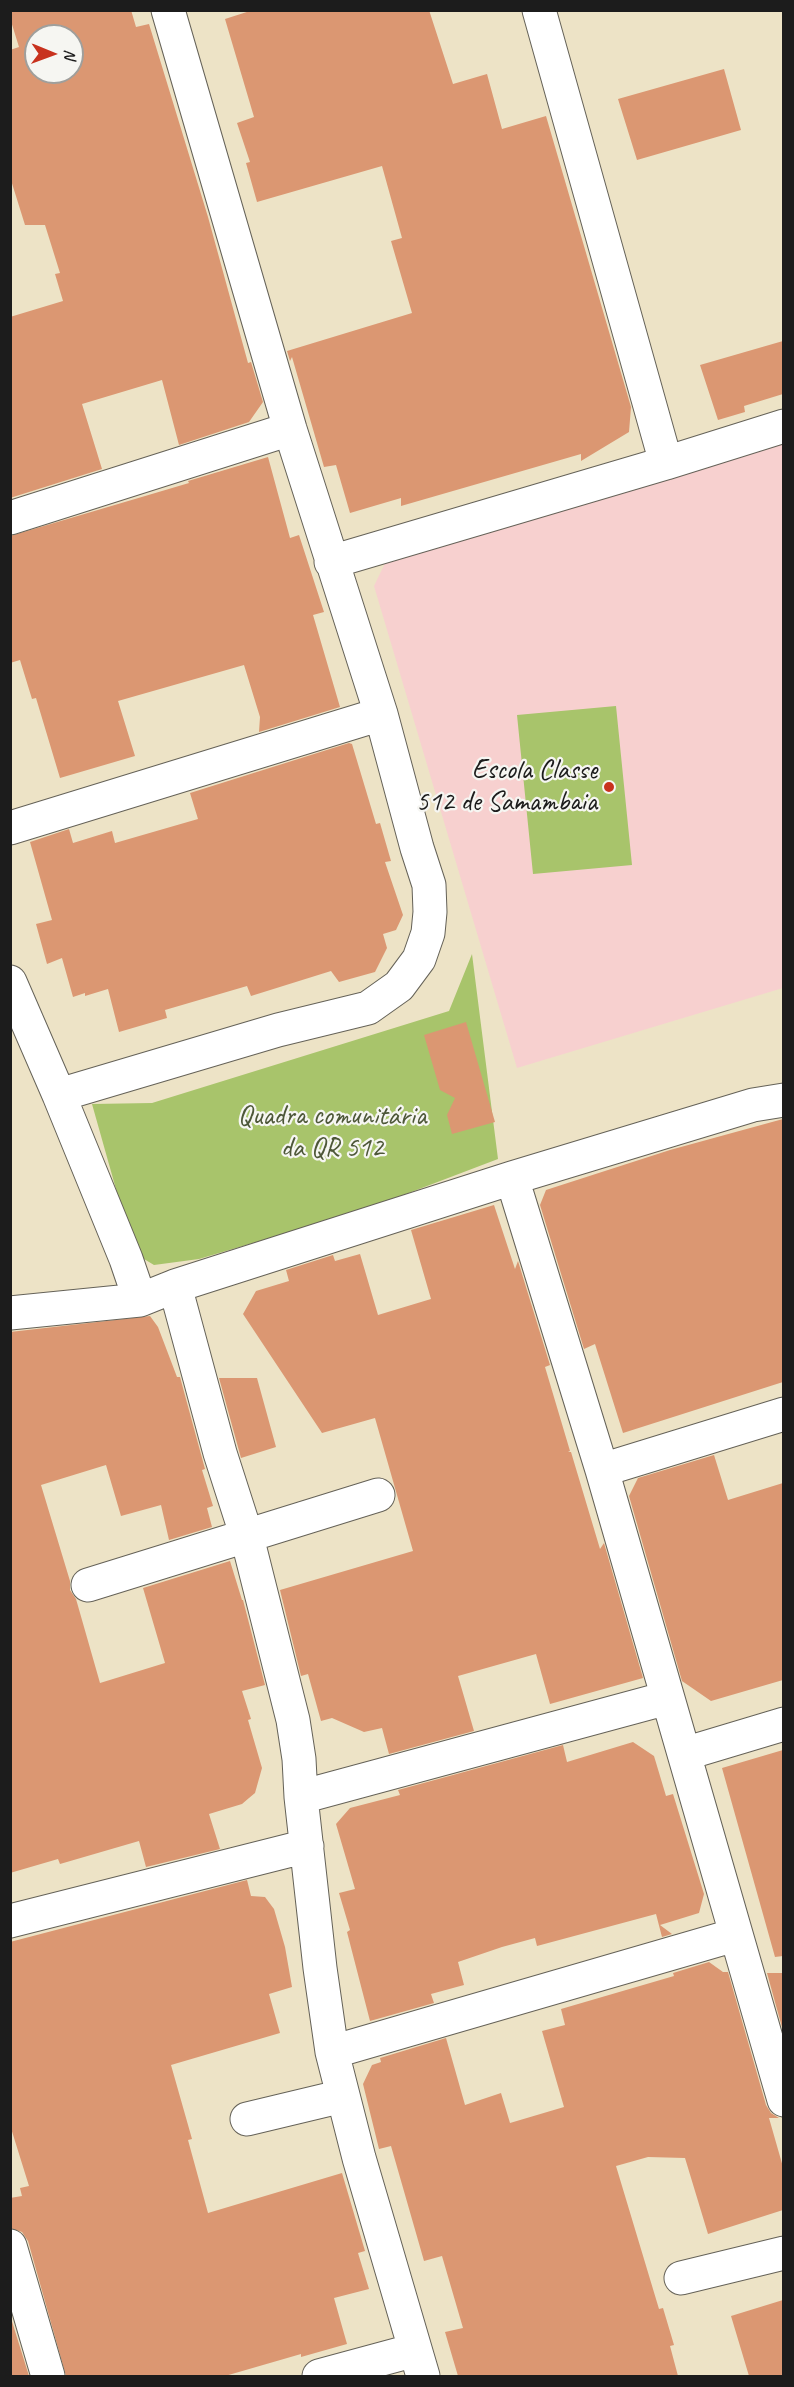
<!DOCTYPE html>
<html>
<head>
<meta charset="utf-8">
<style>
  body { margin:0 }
  #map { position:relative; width:794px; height:2387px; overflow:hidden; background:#ede3c6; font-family:Caveat,sans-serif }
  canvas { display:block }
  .frame { position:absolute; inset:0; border:12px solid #1c1c1c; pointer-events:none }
  .north { position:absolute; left:24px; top:24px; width:60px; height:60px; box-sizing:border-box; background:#f6f6f2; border:2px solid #9f9f9c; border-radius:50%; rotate:91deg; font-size:16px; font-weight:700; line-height:24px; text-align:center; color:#1c1c1c }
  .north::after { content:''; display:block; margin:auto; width:21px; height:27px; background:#c8321e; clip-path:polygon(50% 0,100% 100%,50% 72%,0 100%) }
</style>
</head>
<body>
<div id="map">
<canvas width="794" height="2387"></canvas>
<div class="frame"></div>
<div class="north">N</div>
</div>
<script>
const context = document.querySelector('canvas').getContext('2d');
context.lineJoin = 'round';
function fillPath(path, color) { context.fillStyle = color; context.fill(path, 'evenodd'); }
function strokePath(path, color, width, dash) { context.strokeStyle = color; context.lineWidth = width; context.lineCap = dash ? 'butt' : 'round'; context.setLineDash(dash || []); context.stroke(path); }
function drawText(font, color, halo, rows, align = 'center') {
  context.font = font + ' Caveat,sans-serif'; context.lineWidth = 4.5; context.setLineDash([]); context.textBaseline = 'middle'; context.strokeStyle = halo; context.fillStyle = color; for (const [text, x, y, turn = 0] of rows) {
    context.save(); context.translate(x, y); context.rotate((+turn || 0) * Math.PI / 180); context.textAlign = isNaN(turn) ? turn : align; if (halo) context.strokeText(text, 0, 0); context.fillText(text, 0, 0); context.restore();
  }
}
fillPath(new Path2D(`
  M783 437V988L517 1068 374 586 388 557Z`), '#f7d0cf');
fillPath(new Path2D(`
  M616 706 632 865 533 874 517 715Z
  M472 954 498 1159 364 1210 199 1259 154 1265 134 1253 92 1104 152 1103 449 1011Z`), '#a8c46b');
fillPath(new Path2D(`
  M10 10H131L136 27 149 24 208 217 248 363 251 362 263 402 249 422 179 445 162 380 82 404 102 469 10 498V317L63 301 55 274 60 273 45 225H25L10 177V50L19 47 10 18ZM36 36H72V72H36Z
  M253 10H429L453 84 487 74 502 129 546 116 631 407 629 432 581 461V454L401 506V498L350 513 336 465 324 467 292 357 290 361 287 351 412 313 391 241 402 238 382 166 257 202 246 163 250 162 237 123 254 117 225 19Z
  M724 69 741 130 637 160 618 99Z
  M783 341V394L744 406 745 412 718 420 700 365Z
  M268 457 290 538 299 535 324 612 313 615 340 707 259 732 260 717 244 665 118 701 135 756 60 778 36 698 32 699 20 660 10 663V536L189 483 188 481Z
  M349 743 352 744 376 824 380 823 391 861 385 862 403 915 396 930 383 934 387 948 375 972 339 982 331 971 251 996 247 986 165 1010 167 1018 119 1032 108 989 85 996V993L73 997 62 958 47 964 36 924 52 920 30 842 69 829 73 843 112 831 115 843 198 819 190 793Z
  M466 1022 495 1122 452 1134 447 1115 455 1098 440 1090 424 1035Z
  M783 1119V1382L623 1433 595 1344 584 1349 540 1205 546 1190 670 1150Z
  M494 1205 515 1269 518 1261 550 1365 545 1367 570 1451 568 1452H571L600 1549 604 1543 643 1678 550 1704 536 1654 458 1676 474 1731 389 1754 382 1728 364 1732 332 1718 321 1721 308 1674 301 1676 280 1590 413 1551 375 1418 322 1433 243 1314 256 1291 289 1281 286 1270 333 1255 335 1261 360 1254 378 1315 431 1299 411 1230Z
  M150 1316 158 1327 177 1377H180L205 1469 202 1470 213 1506 207 1508 212 1527 169 1540 161 1505 121 1516 106 1465 41 1485 70 1581V1590L76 1599 100 1683 165 1663 143 1588 230 1561 242 1600H243L265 1685 242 1691 251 1719 248 1720 262 1768 255 1793 249 1798 242 1804 209 1814 220 1849 146 1867 139 1841 60 1864 58 1859 10 1873V1332Z
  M219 1378H257L276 1447 241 1458Z
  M714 1455 728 1500 783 1483V1680L711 1701 682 1681 629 1496 638 1478Z
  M633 1742 654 1756 666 1796 673 1794 704 1894 699 1913 660 1925 672 1934 662 1937 656 1914 537 1946 535 1938 502 1947 458 1962 464 1985 431 1994 434 2003 370 2021 347 1932 350 1930 339 1893 355 1889 336 1824 350 1808 400 1795 398 1790 563 1745 567 1762Z
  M783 1750V1956L775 1957 722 1768Z
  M247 1880 251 1896 265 1897 274 1909 285 1947 292 1987 269 1994 280 2033 171 2065 192 2139 188 2140 208 2213 342 2173 365 2251 358 2253 369 2289 334 2298 347 2344 301 2357V2354L225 2376H66L28 2241 22 2232 10 2228V2198L22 2196 20 2188 29 2186 10 2125V1942Z
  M709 1962 723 1972H728L766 2105 771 2113 779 2118H769L783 2167V2210L708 2234 685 2158 648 2157 616 2166 659 2309 663 2308 674 2345 670 2346 678 2376H458L445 2332 463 2328 442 2256 424 2261 391 2146 379 2149 363 2084 372 2065 381 2062 380 2058 446 2038 465 2105 501 2093 510 2123 564 2107 542 2031 565 2025 561 2009 674 1976 673 1973Z
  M767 1973H783V2031Z
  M783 2300V2376H749L731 2316Z
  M10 2315 29 2376H10Z`), '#db9772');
const minor = new Path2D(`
  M666 463 784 426
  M10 518 290 429
  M331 562 666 463 539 10
  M10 828 381 714
  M10 982 59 1095 278 1030 368 1008 399 986 419 959 428 933 430 912 429 885 417 848 381 714 290 429 168 10
  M59 1095 126 1259 140 1300
  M512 1178 602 1470 784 2100
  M175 1286 512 1178 753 1105 784 1100
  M10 1313 140 1300 175 1286 220 1453 247 1537 293 1720 299 1759 301 1797 320 1968 332 2052 359 2158 423 2376
  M602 1470 784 1414
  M88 1585 378 1495
  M684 1754 784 1724
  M301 1797 667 1698
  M10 1921 307 1846
  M332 2052 735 1935
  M247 2119 343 2096
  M10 2246 48 2376
  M681 2278 784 2253
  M319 2376 415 2350`);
strokePath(minor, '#656258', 35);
strokePath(minor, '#fff', 33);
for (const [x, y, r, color] of [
  [609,787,6,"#c8321e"]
]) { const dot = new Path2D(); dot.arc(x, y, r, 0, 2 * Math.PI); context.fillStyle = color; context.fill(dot); strokePath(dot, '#f6f6f2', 2); }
drawText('28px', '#1c1c1c', '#f6f6f2', [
  ["Escola Classe",597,771],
  ["512 de Samambaia",597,803]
], 'right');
drawText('28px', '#4d5738', '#f6f6f2', [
  ["Quadra comunitária",332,1117],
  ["da QR 512",332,1149]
]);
</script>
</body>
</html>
